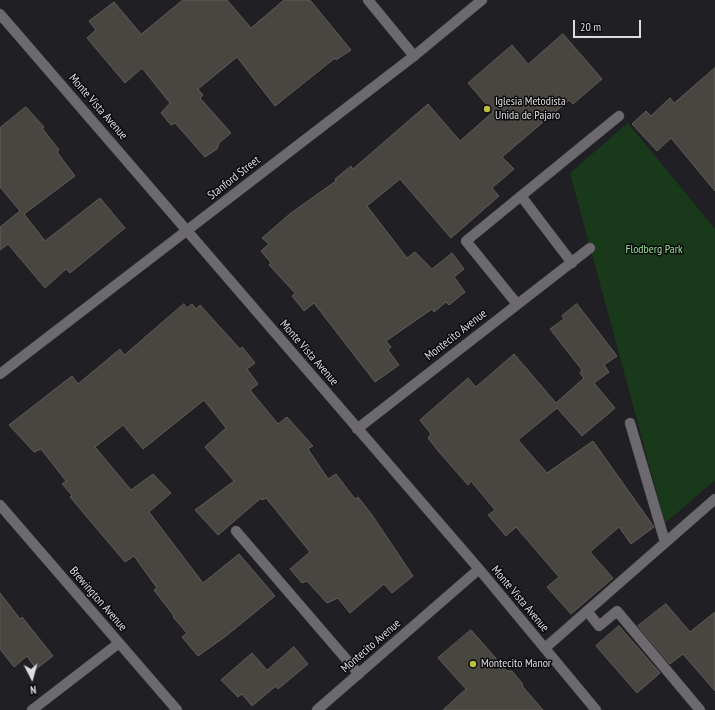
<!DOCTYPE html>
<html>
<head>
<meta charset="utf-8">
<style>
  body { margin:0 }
  #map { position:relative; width:715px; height:710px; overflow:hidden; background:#201f23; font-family:"PT Sans Narrow",sans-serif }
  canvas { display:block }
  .north { position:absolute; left:12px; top:658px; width:40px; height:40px; -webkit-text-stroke:3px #0a090b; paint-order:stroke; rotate:174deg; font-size:11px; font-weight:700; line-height:16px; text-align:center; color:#dddcdf }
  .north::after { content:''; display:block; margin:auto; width:14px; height:18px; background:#dddcdf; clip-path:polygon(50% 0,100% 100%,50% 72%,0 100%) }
  .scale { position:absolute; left:573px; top:20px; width:68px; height:18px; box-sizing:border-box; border:2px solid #dddcdf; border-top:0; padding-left:5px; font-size:12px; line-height:14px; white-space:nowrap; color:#dddcdf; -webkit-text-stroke:3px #0a090b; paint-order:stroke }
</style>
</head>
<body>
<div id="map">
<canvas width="715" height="710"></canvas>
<div class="north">N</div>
<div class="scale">20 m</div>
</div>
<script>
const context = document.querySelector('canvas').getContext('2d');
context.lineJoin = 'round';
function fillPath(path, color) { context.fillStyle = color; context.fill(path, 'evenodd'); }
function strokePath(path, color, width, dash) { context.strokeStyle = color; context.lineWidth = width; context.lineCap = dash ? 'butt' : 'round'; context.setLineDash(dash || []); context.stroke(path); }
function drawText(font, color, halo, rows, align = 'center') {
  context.font = font + ' "PT Sans Narrow",sans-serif'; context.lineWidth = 3; context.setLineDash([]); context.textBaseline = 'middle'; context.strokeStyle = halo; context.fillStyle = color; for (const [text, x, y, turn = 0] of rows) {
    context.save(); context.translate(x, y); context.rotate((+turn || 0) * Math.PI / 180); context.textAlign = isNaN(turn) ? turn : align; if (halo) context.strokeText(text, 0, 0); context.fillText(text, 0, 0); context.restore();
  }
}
fillPath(new Path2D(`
  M628 123 715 229V480L665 523 570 173Z`), '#193a1a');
const building = new Path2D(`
  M183 0H227L251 28 284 0H310L351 50 336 60 335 58 275 106 237 57 198 89 203 95 200 98 231 133 219 143 217 149 205 157 175 123 171 125 161 113 170 103 142 68 125 83 87 38 96 30 89 21 114 2 141 34Z
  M563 34 602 79 573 104 569 100 502 157 514 169 492 188 499 196 451 238 400 179 367 206 407 258 415 252 432 269 452 253 464 269 454 277 465 292 449 305 446 302 434 312 432 309 386 341 391 347 388 350 399 365 375 382 314 303 304 311 292 296 295 293 269 265 271 263 261 251 269 244 262 238 291 213 336 181 335 179 351 166 353 169 428 104 460 141 493 112 468 83 512 45 528 64Z
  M715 68V191L671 138 657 151 632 124 646 111 651 116 670 98 674 103Z
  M26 107 44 127 42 128 59 150 57 152 75 176 24 214 45 241 100 198 125 228 70 273 66 269 45 288 8 244 0 250V227L20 211 0 187V128Z
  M184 304 187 308 192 304 196 309 200 305 240 349 242 347 255 363 247 369 258 384 250 390 278 424 287 417 313 446 308 449 328 479 336 474 355 499 358 497 372 515 413 576 392 593 384 584 350 613 338 598 327 603 307 581 302 583 290 569 310 552 266 498 262 500 261 498 218 535 195 510 234 481 205 447 226 428 204 400 143 449 123 425 95 447 131 490 153 474 171 493 149 512 203 583 239 554 275 596 226 636 198 656 182 637 187 633 173 617 174 616 154 590 157 588 134 556 125 562 70 497 72 495 62 484 66 481 41 449 34 452 9 425 72 376 78 384 120 349 124 355Z
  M577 304 617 356 604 365 609 372 594 383 615 408 582 436 557 408 518 440 547 473 593 441 654 527 631 544 619 527 590 552 613 578 571 614 547 587 559 577 516 527 506 536 488 515 495 510 471 481 468 485 439 452 428 438 431 434 420 420 468 378 476 387 514 354 556 403 584 378 580 373 582 370 550 329 564 319 562 316Z
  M0 593 20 619 22 617 53 656 36 669 27 656 14 667 0 649Z
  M666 604 690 632 715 612V691L683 654 670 664 638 626Z
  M619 626 660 673 637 693 596 646Z
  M471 630 507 671H512L522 683 523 687 543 710H443L466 689 438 658Z
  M294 647 308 664 278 689 276 686 252 706 242 694 238 697 221 680 252 653 267 670Z`);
fillPath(building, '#494642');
strokePath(building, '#605d58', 1);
const service = new Path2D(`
  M572 263 521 196 619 116
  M517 304 466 241 521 196
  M630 423 665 542
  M236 531 359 674
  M587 611 599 626 617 611 700 710
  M545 648 715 499`);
const minor = new Path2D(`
  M368 0 414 56
  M0 14 479 569 596 710
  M357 429 590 248
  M0 505 177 710
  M32 710 119 643
  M317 710 479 569`);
const tertiary = new Path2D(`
  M0 374 414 56 482 0`);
strokePath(service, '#3d3c3f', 11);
strokePath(minor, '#3d3c3f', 11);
strokePath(tertiary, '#3d3c3f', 11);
strokePath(service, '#6c6a6f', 10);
strokePath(minor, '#6c6a6f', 10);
strokePath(tertiary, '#6c6a6f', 10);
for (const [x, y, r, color] of [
  [487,109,4,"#bdbf43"],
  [473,664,4,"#bdbf43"]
]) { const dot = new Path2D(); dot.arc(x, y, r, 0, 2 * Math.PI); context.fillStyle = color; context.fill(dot); strokePath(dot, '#0a090b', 1.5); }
drawText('12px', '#dddcdf', '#0a090b', [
  ["Iglesia Metodista",495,102],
  ["Unida de Pajaro",495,116],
  ["Montecito Manor",481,664]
], 'left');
drawText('12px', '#dddcdf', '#0a090b', [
  ["Monte Vista Avenue",98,107,49],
  ["Stanford Street",234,178,-38],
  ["Montecito Avenue",456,335,-38],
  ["Monte Vista Avenue",309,353,49],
  ["Brewington Avenue",98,599,49],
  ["Monte Vista Avenue",520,599,50],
  ["Montecito Avenue",371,646,-41]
]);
drawText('12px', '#95e693', '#0a090b', [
  ["Flodberg Park",654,250]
]);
</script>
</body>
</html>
